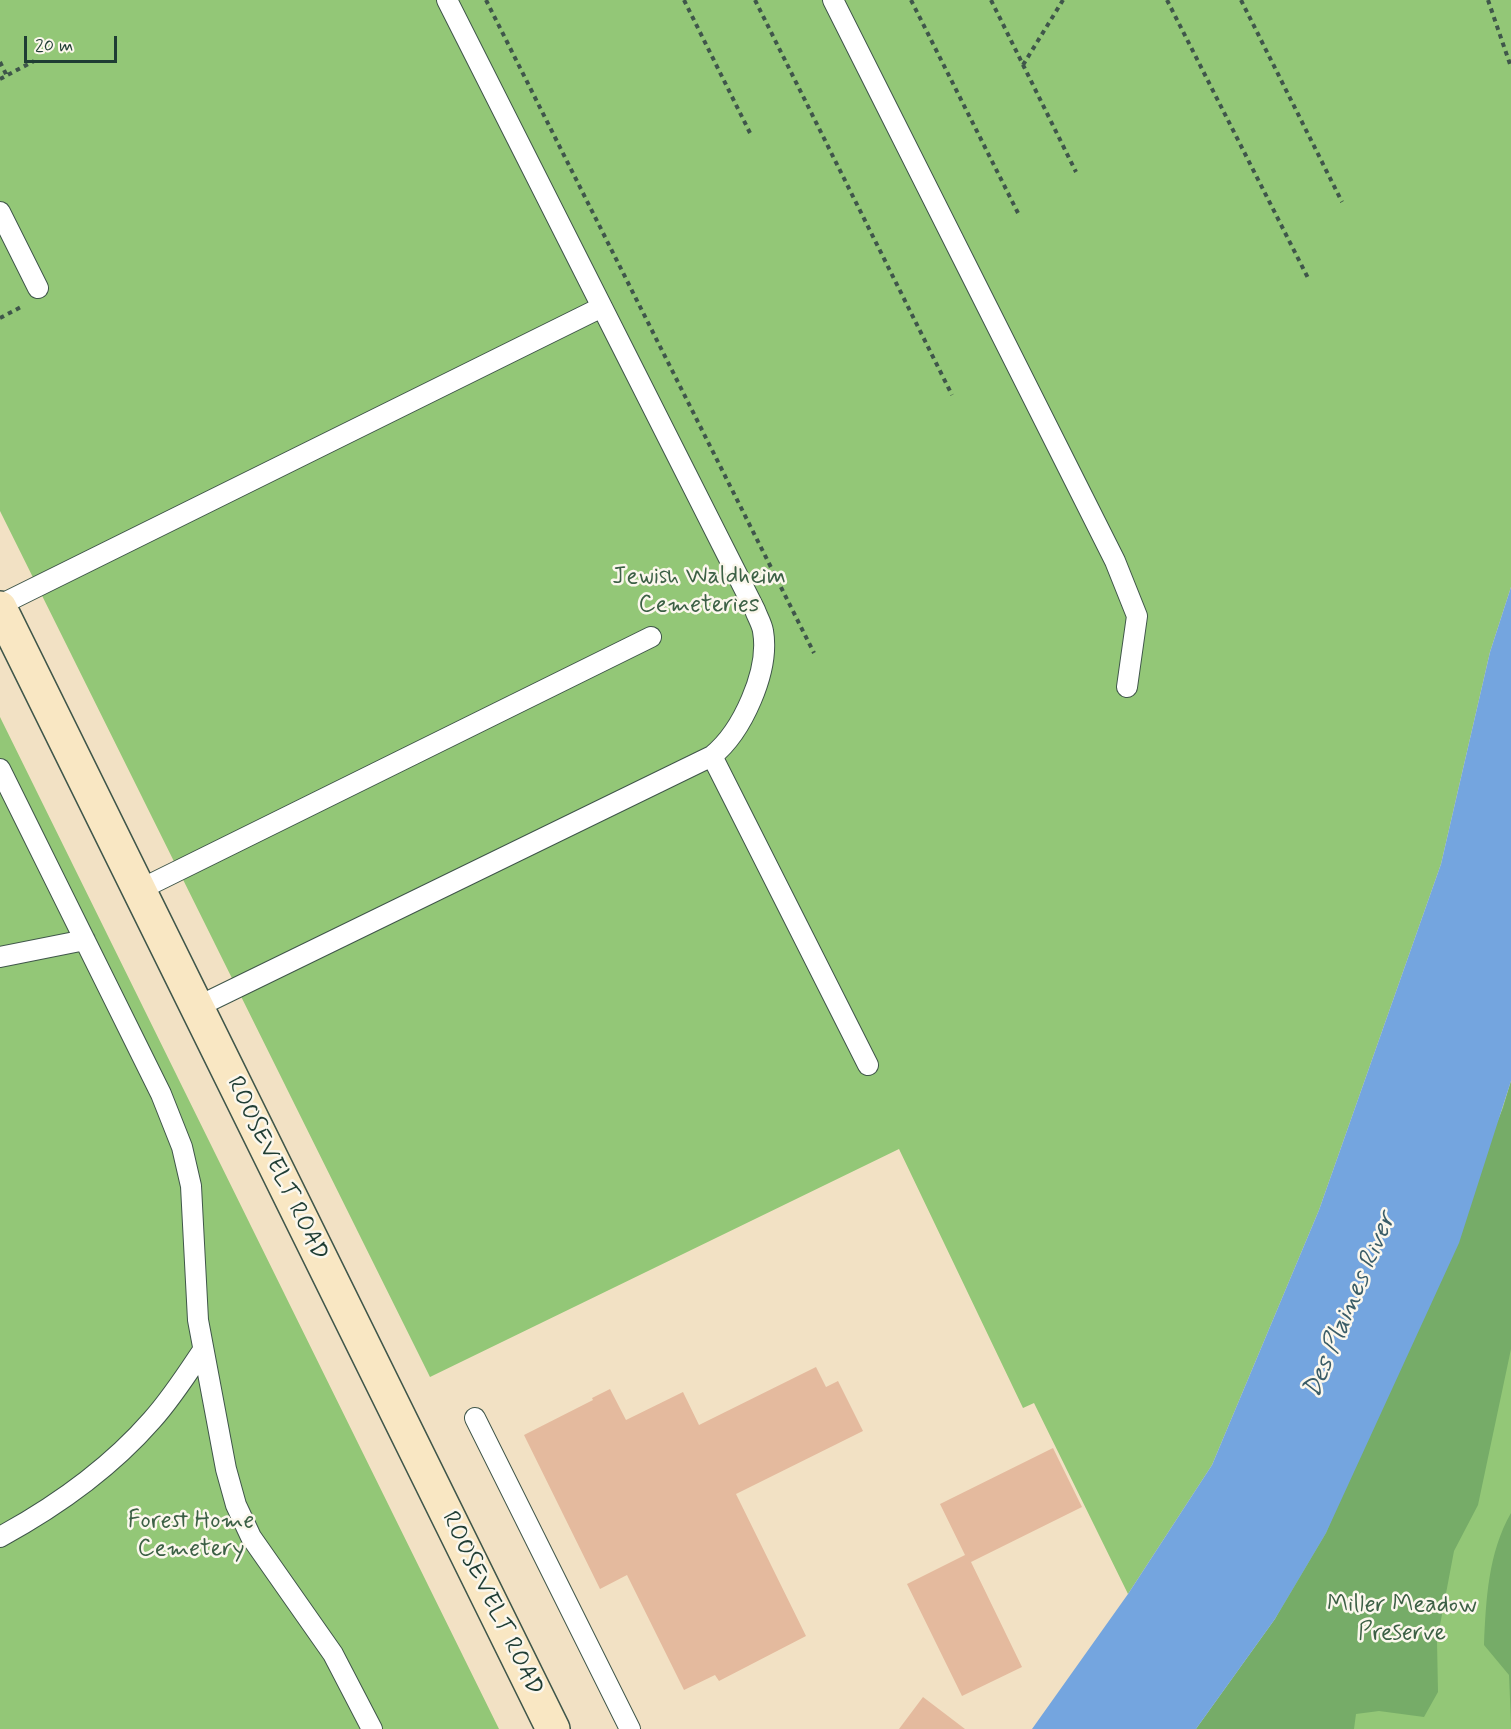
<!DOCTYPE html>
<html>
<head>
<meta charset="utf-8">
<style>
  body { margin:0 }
  #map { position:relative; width:1511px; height:1729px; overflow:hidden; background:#f2e1c4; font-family:Mynerve,sans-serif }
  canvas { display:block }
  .scale { position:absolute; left:24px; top:36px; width:93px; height:27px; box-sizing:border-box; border:3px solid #1f3d34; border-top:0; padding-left:8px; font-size:18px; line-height:21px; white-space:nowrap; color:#1f3d34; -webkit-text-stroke:4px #fbf7ec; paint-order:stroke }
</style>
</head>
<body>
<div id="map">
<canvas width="1511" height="1729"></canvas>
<div class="scale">20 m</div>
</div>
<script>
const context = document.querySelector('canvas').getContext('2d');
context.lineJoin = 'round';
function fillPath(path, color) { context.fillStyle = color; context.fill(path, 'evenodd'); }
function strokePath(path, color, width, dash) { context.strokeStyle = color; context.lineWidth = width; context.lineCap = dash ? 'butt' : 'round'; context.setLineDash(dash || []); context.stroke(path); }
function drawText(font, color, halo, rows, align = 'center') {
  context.font = font + ' Mynerve,sans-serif'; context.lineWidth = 5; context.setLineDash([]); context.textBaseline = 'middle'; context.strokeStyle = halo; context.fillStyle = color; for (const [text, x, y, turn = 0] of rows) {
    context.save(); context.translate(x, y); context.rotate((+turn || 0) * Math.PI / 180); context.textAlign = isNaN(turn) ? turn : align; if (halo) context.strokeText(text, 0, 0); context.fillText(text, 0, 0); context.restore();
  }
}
fillPath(new Path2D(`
  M0 0H1511V587L1490 652 1441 864 1319 1210 1212 1465 1128 1594 1034 1403 1023 1408 899 1149 430 1377 0 511Z
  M0 717 499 1729H0Z
  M1511 1081V1729H1196L1275 1619 1459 1243Z`), '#93c777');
fillPath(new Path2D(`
  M1511 1081V1349L1478 1505 1454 1551 1437 1641 1438 1692 1424 1717 1379 1711 1356 1714 1354 1729H1196L1275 1619 1326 1533 1503 1108Z
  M1511 1513V1723L1509 1675 1484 1645C1486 1600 1488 1553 1511 1513Z`), '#76ac68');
fillPath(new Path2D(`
  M1511 587V1081L1459 1243 1326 1533 1275 1619 1196 1729H1032L1128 1594 1212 1465 1319 1210 1441 864 1490 652Z`), '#74a5df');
fillPath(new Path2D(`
  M816 1367 826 1387 838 1381 863 1431 736 1494 806 1636 719 1681 715 1675 684 1690 627 1575 600 1589 524 1435 593 1400 592 1398 610 1389 626 1420 683 1392 699 1425Z
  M1053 1448 1082 1507 971 1562 1022 1667 962 1696 907 1584 965 1555 940 1504Z
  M923 1697 965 1729H899Z`), '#e4ba9e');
const service = new Path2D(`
  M833 0 1115 561 1137 616 1127 687
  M0 212 38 288
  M0 605 602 307
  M712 756 868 1065
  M0 769 161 1094 182 1147 191 1186 198 1320 226 1469 236 1505 251 1537 333 1654 372 1729
  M139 890 651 637
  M0 957 85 940
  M197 1007 712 756C742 732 770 671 763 631 762 624 757 616 755 610L447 0
  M475 1418 630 1729
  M0 1537C55 1507 110 1468 152 1420 171 1399 187 1374 203 1350`);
const secondary = new Path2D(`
  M0 608 553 1729`);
strokePath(service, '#3f564a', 22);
strokePath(secondary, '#3f564a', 36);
strokePath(new Path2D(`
  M486 0 814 653
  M684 0 750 133
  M755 0 952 395
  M911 0 1018 213
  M991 0 1076 172
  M1167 0 1308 278
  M1241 0 1342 202
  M1488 0 1511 67
  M0 62 7 76
  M1023 65 1063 0
  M0 79 34 61
  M0 318 21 307`), '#3f564a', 4, [4.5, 4.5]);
strokePath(service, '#fff', 20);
strokePath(secondary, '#f9e7c3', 33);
drawText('24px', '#3c6045', '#fbf7ec', [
  ["Jewish Waldheim",699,578],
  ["Cemeteries",699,606],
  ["Forest Home",191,1522],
  ["Cemetery",191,1550],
  ["Miller Meadow",1402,1606],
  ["Preserve",1402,1634]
]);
drawText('24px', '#1f3d34', '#fbf7ec', [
  ["ROOSEVELT ROAD",276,1169,64],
  ["ROOSEVELT ROAD",491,1604,64]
]);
drawText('italic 26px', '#395c67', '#fbf7ec', [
  ["Des Plaines River",1351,1306,-67]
]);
</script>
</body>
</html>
